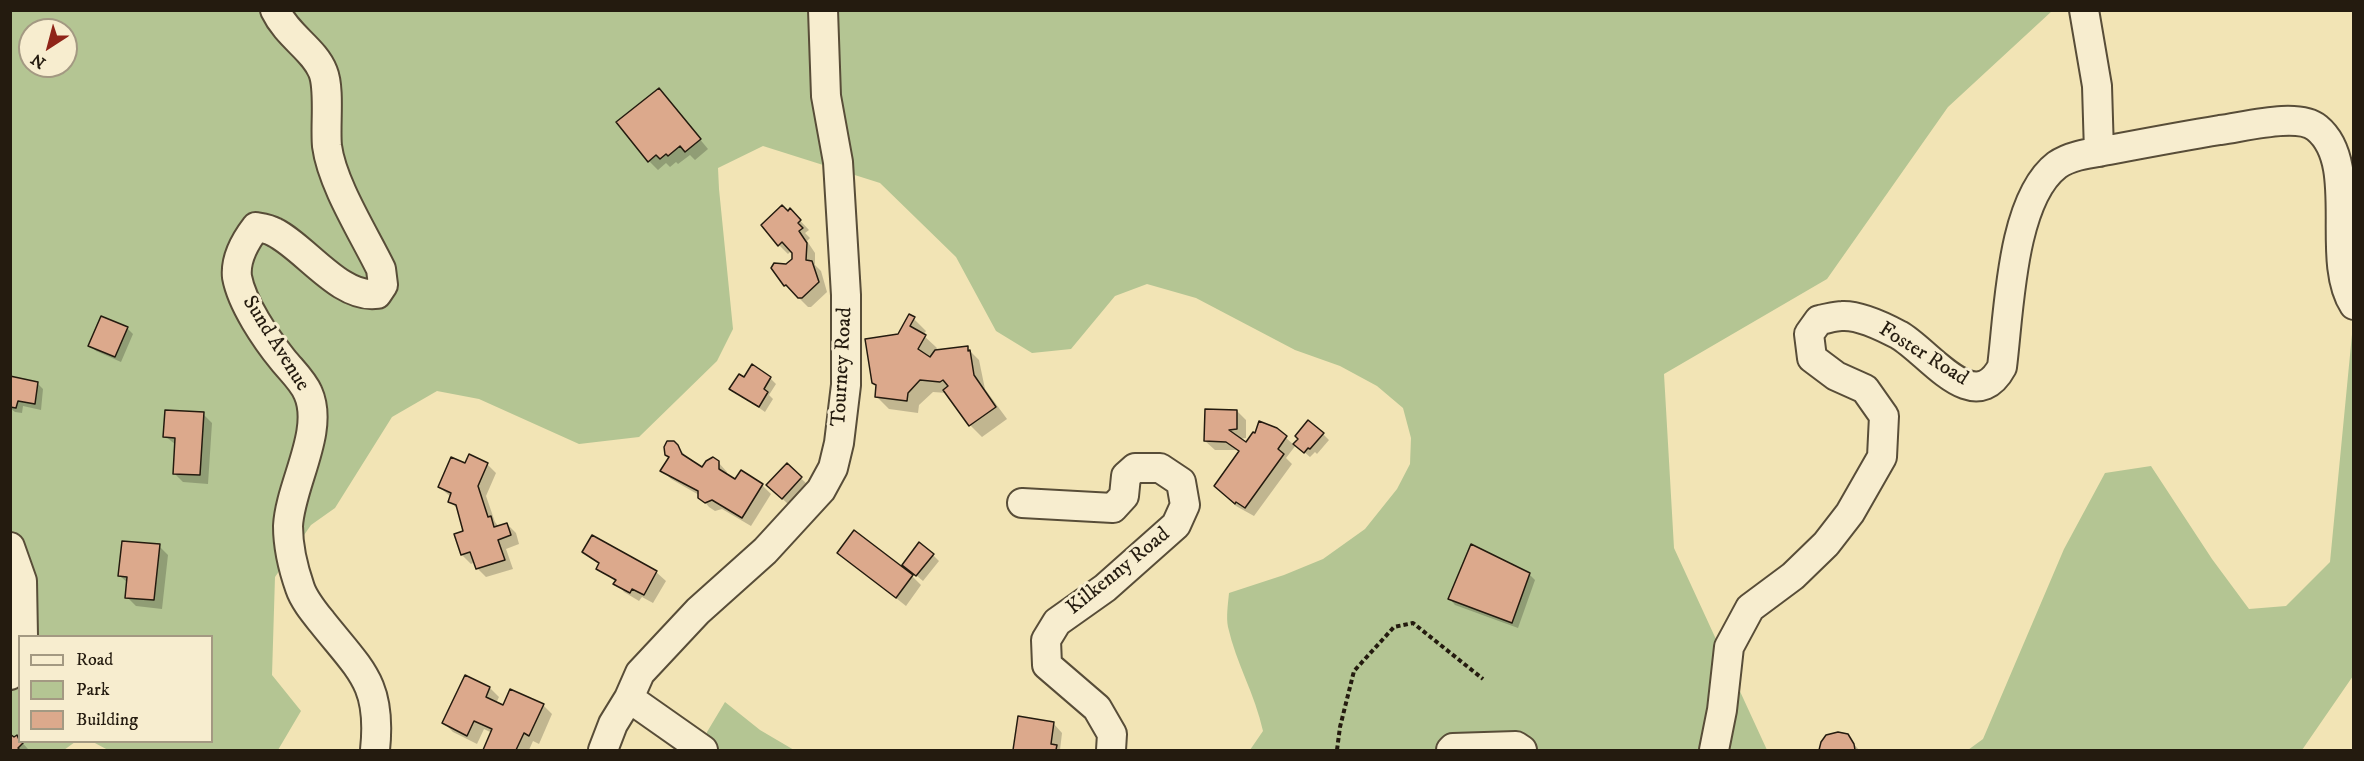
<!DOCTYPE html>
<html>
<head>
<meta charset="utf-8">
<style>
  body { margin:0 }
  #map { position:relative; width:2364px; height:761px; overflow:hidden; background:#f2e4b5; font-family:"IM FELL DW Pica",serif }
  canvas { display:block }
  .frame { position:absolute; inset:0; border:12px solid #241b0f; pointer-events:none }
  .legend { position:absolute; left:18px; top:635px; width:195px; height:108px; box-sizing:border-box; background:#f7edcf; border:2px solid #a39982; margin:0; padding:8px 10px; list-style:none; font-size:18px; color:#241b0f }
  .legend li { display:flex; align-items:center; gap:12px; height:30px }
  .legend b { width:30px; border:2px solid #a39982 }
  .north { position:absolute; left:18px; top:18px; width:60px; height:60px; box-sizing:border-box; background:#f7edcf; border:2px solid #a39982; border-radius:50%; rotate:216deg; font-size:16px; font-weight:700; line-height:24px; text-align:center; color:#241b0f }
  .north::after { content:''; display:block; margin:auto; width:21px; height:27px; background:#8f2418; clip-path:polygon(50% 0,100% 100%,50% 72%,0 100%) }
</style>
</head>
<body>
<div id="map">
<canvas width="2364" height="761"></canvas>
<div class="frame"></div>
<ul class="legend">
<li><b style="height:8px;background:#f7edcf"></b>Road</li>
<li><b style="height:16px;background:#b4c593"></b>Park</li>
<li><b style="height:16px;background:#dca98c"></b>Building</li>
</ul>
<div class="north">N</div>
</div>
<script>
const context = document.querySelector('canvas').getContext('2d');
context.lineJoin = 'round';
function fillPath(path, color) { context.fillStyle = color; context.fill(path, 'evenodd'); }
function strokePath(path, color, width, dash) { context.strokeStyle = color; context.lineWidth = width; context.lineCap = dash ? 'butt' : 'round'; context.setLineDash(dash || []); context.stroke(path); }
function drawText(font, color, halo, rows, align = 'center') {
  context.font = font + ' "IM FELL DW Pica",serif'; context.lineWidth = 6; context.setLineDash([]); context.textBaseline = 'middle'; context.strokeStyle = halo; context.fillStyle = color; for (const [text, x, y, turn = 0] of rows) {
    context.save(); context.translate(x, y); context.rotate((+turn || 0) * Math.PI / 180); context.textAlign = isNaN(turn) ? turn : align; if (halo) context.strokeText(text, 0, 0); context.fillText(text, 0, 0); context.restore();
  }
}
fillPath(new Path2D(`
  M10 11H2052L1948 107 1827 279 1664 374 1674 548 1767 750H1250L1263 731C1255 694 1236 663 1228 627 1226 617 1228 604 1229 593L1284 575 1323 559 1365 529 1397 489 1410 464 1411 438 1403 408 1377 386 1340 366 1295 350 1196 298 1147 284 1115 296 1071 349 1032 353 996 331 956 257 880 183 763 146 718 168 719 189 733 329 717 361 639 437 579 444 479 399 437 391 392 417 335 508 311 525 275 577 272 675 301 711 278 750H108L93 742H212V636H20V742H75L64 750H11ZM30 30H66V66H30Z
  M2353 324V676L2302 750H1968L1983 739 2064 549 2105 473 2151 466 2212 559 2249 609 2286 606 2330 562Z
  M725 702 760 730 794 750H707V732Z`), '#b4c593');
fillPath(new Path2D(`
  M659 90 708 149 695 160 690 155 678 164 676 162 670 167 666 163 658 170 649 161Z
  M790 210 809 230 805 233 810 238 807 241 815 253V265L821 271 827 292 811 307H808L775 274 793 259 792 250 788 254 779 245 788 213Z
  M914 319 926 331 923 335 937 348 935 352 967 348 979 360 985 389 1007 419 982 437 970 425 947 393 933 392 919 405 918 413 889 409 877 397 899 336Z
  M127 328 133 334 121 362 96 351 90 345Z
  M10 378 37 383 43 389 41 410 23 406 22 413 15 412 10 408Z
  M770 378 776 384 769 395 773 399 765 412 731 388 745 379Z
  M1237 411 1246 420V438L1238 439 1246 445 1276 429 1294 445 1299 439 1323 434 1329 440 1317 454 1315 452 1310 457 1296 445 1286 458 1292 464 1254 516 1236 506 1216 486 1240 453 1237 450H1215L1205 441Z
  M203 414 212 423 208 484 183 482 174 473 176 445 165 436Z
  M677 446 689 460 702 469 718 462 727 472V476L736 481 762 485 771 494 751 526 722 509 715 511 709 507 699 495 671 479 662 470Z
  M487 464 496 473 486 496 495 522 499 527 507 524 516 533 519 544 506 549 513 569 486 577 477 568 475 562 471 564 462 555 464 532 459 510 449 501 451 497 439 487 466 465Z
  M787 465 807 484 788 504 768 485Z
  M592 537 656 572 666 581 653 603 642 597 639 601 624 592 616 582 598 568 600 565 584 552Z
  M159 546 168 555 162 609 136 606 127 597 128 583 120 576Z
  M839 553 912 576 921 585 906 606Z
  M933 555 939 561 923 581 904 565Z
  M1529 574 1535 580 1518 628 1455 605 1450 599Z
  M466 677 490 688 499 697 496 703 503 707 543 705 552 714 539 744 533 741 529 750H484L492 733 484 729 477 744 453 732 444 723Z
  M1019 718 1053 723 1062 733 1060 750H1014Z
  M10 736 14 740 17 737 28 749 27 750H10Z
  M1847 736 1859 750H1821L1822 743Z`), '#0003');
const building = new Path2D(`
  M659 88 701 139 685 152 680 146 668 156 666 154 660 159 656 155 648 162 616 122Z
  M782 205 788 211 790 208 801 220 798 223 803 228 799 231 807 243 806 260 812 261 819 282 802 298H798L786 285 784 286 771 268 774 263 786 264 792 259V253L782 242 778 246 761 225Z
  M909 314 915 317 910 326 926 335 918 349 930 357 935 350 968 346V351L970 350 974 375 996 407 969 426 943 390 948 386 943 380 940 382 920 380 908 393 907 401 875 397 876 385 872 383 865 339 898 334Z
  M101 316 128 327 115 357 88 346Z
  M752 364 771 377 764 389 768 392 759 407 729 389 739 374 744 377Z
  M10 376 38 382 35 404 18 401 16 408 10 407Z
  M1205 409 1237 410V429L1229 430 1246 442 1253 432 1255 433 1259 421 1277 428 1287 436 1278 449 1284 454 1245 508 1236 502 1235 504 1214 486 1239 451 1226 442 1204 441Z
  M165 410 204 412 200 475 173 474 175 438 163 437Z
  M1308 420 1324 433 1310 449 1308 448 1304 453 1293 444 1298 439 1295 436Z
  M667 441H674L678 445 682 454 702 467 706 461 713 457 719 461V469L735 479 741 470 763 484 742 518 712 500 705 503 698 498V491L660 471 669 457 665 455 664 447Z
  M469 454 488 463 478 486 488 517 491 516 494 527 507 523 511 535 498 540 505 560 476 569 470 552 461 555 454 534 463 531 456 505 448 502 451 493 438 487 451 457 465 463Z
  M787 463 802 477 782 499 766 485Z
  M854 530 913 575 896 598 837 553Z
  M592 535 657 571 644 595 632 589 630 593 613 584 616 580 596 569 599 563 582 552Z
  M122 541 160 544 154 600 125 598 127 577 118 576Z
  M919 542 934 554 916 576 902 565Z
  M1471 544 1530 573 1512 623 1448 599Z
  M465 675 490 687 486 697 503 705 510 689 544 704 529 736 524 733 516 750H483L492 729 474 721 467 736 442 723Z
  M1018 716 1054 722 1051 744 1057 745 1056 750H1013Z
  M1838 732 1848 734 1854 744 1855 750H1819L1821 742 1826 735Z
  M10 734 14 737 17 735 20 742H24L18 748 20 750H10Z`);
fillPath(building, '#dca98c');
strokePath(building, '#241b0f', 1.5);
const minor = new Path2D(`
  M275 10C288 37 314 49 323 72 330 89 325 126 327 146 332 184 364 234 381 269L383 285 377 294C340 299 305 247 274 232 269 229 262 228 256 227 246 240 235 259 237 277 242 304 266 339 283 360 291 370 303 381 308 393 325 431 290 485 288 526 288 547 293 568 300 588 304 600 314 612 322 622 361 671 382 684 375 750
  M2084 10 2097 86 2099 152
  M1022 503 1113 508 1124 496 1126 476 1135 468H1160L1181 482 1185 505 1176 525 1105 588 1057 622 1046 640 1047 665 1097 708 1112 734 1111 750
  M10 547 22 581 23 636
  M10 675 20 655
  M629 698 703 750
  M603 750 613 724 629 698 640 673 698 611 765 551 821 490 833 468 839 443 846 385V295L838 162 826 96 823 10
  M1451 750 1453 748 1516 746 1522 750
  M1714 750 1722 710 1729 647 1750 608 1793 576 1826 544 1850 513 1882 457 1884 416 1865 389 1836 376 1812 358 1809 334 1819 320C1826 319 1835 316 1842 316 1859 315 1884 327 1899 335 1929 352 1974 419 2002 367 2009 313 2011 200 2057 165 2071 155 2092 153 2109 150 2146 143 2183 136 2220 130 2244 127 2298 112 2317 128 2361 164 2324 258 2354 305`);
strokePath(minor, '#584d38', 32);
strokePath(new Path2D(`
  M1337 750 1340 727 1354 671 1394 627 1413 623 1483 679`), '#241b0f', 4, [4.5, 3]);
strokePath(minor, '#f7edcf', 28);
drawText('21px', '#241b0f', '#f7edcf', [
  ["Sund Avenue",275,344,58],
  ["Foster Road",1923,355,32],
  ["Tourney Road",843,367,-87],
  ["Kilkenny Road",1119,572,-39]
]);
</script>
</body>
</html>
